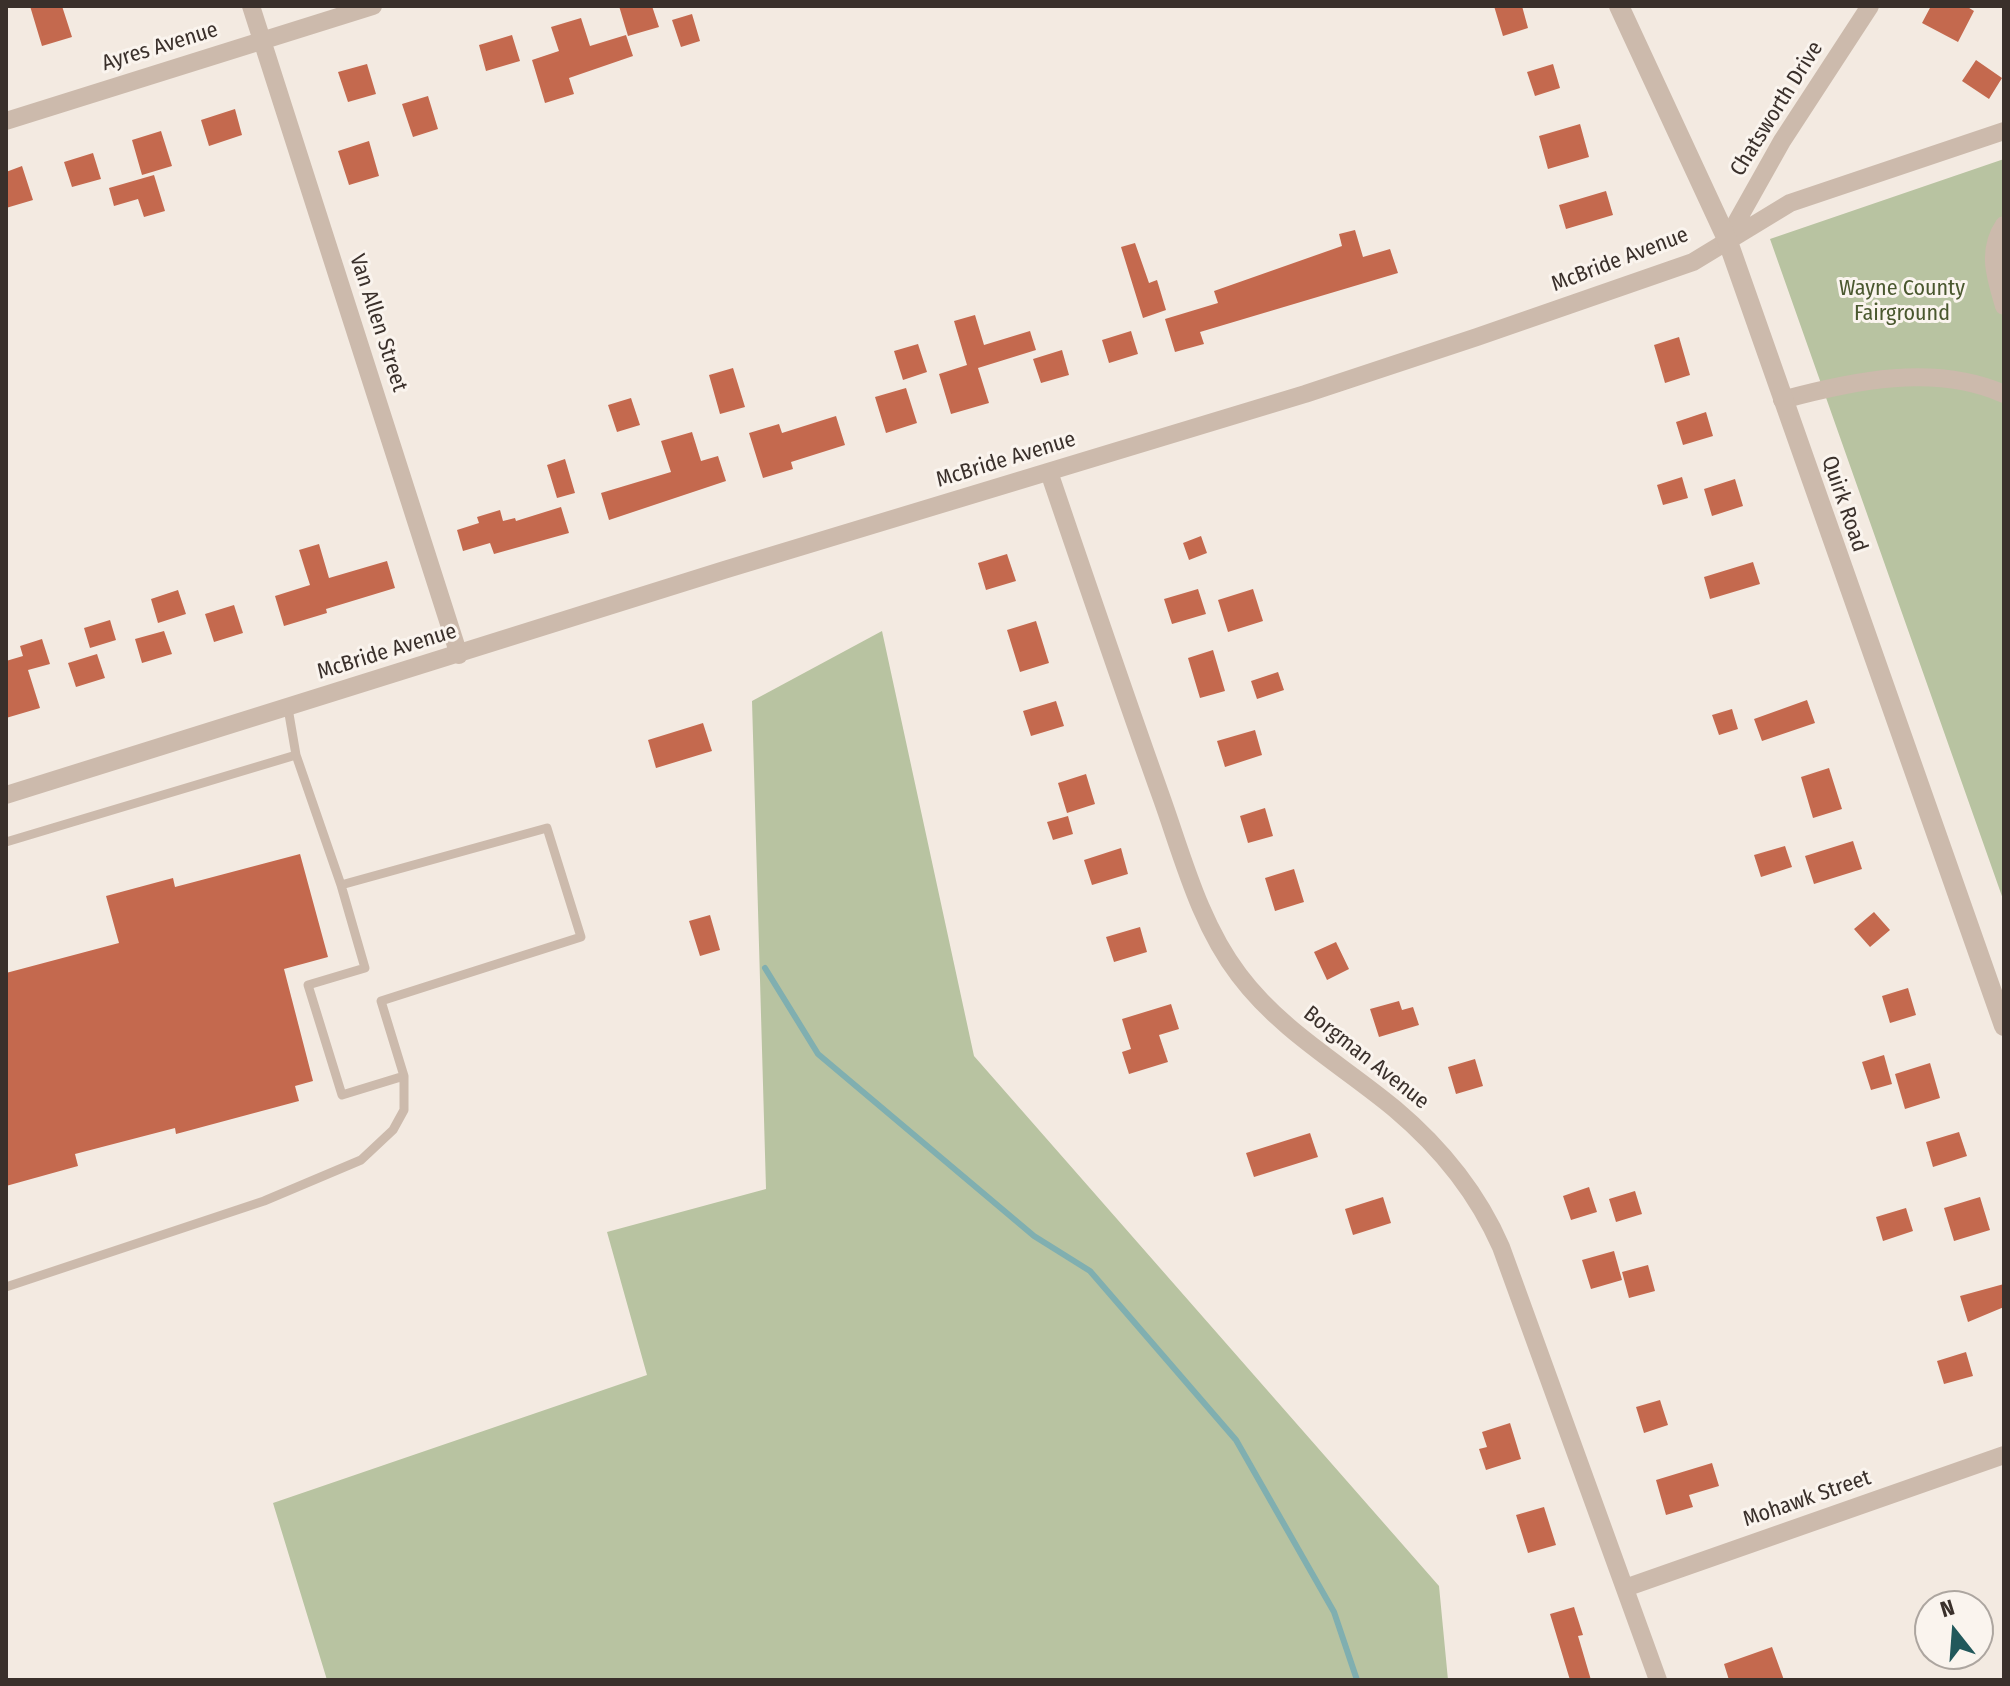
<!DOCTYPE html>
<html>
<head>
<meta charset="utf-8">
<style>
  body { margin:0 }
  #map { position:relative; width:2010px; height:1686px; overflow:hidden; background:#f3eae1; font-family:"Fira Sans Condensed",sans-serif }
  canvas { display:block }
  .frame { position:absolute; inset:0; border:8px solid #3a302b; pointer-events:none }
  .north { position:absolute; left:1914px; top:1590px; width:80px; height:80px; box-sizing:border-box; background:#faf4ee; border:2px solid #ada6a0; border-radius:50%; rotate:343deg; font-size:22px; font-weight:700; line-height:32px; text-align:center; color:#3a302b }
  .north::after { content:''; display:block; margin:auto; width:28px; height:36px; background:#21585b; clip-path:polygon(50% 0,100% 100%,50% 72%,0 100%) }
</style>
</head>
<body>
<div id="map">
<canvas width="2010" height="1686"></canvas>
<div class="frame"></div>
<div class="north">N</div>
</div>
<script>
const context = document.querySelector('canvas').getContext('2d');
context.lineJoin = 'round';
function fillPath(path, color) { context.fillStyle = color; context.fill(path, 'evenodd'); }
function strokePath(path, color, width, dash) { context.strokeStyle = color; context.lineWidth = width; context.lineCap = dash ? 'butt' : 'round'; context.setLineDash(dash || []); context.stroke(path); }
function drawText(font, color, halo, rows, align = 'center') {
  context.font = font + ' "Fira Sans Condensed",sans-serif'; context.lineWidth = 6; context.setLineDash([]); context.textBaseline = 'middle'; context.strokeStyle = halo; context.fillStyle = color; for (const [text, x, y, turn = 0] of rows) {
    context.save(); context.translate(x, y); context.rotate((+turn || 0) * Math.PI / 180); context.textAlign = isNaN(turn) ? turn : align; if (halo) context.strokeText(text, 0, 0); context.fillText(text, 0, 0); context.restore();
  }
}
fillPath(new Path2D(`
  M2004 159V902L1770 239Z
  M882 631 974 1056 1439 1586 1448 1680H327L273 1503 647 1375 607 1232 766 1189 752 701Z`), '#b8c3a1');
strokePath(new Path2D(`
  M765 968 818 1054 1034 1236 1090 1271 1236 1440 1334 1612 1357 1680`), '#80afb0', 6);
fillPath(new Path2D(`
  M30 6H62L72 37 42 46Z
  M619 6H652L659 27 628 36Z
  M1494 6H1522L1528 28 1503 36Z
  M1931 6H1966L1974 11 1958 42 1922 23Z
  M692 14 700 41 681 47 672 20Z
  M581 18 590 46 626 35 633 56 569 78 574 94 545 103 532 60 559 51 551 27Z
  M512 35 520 61 486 71 479 45Z
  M1976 60 2002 78 1989 99 1962 81Z
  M367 64 376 94 348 102 338 72Z
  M1553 64 1560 88 1535 96 1527 72Z
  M428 96 438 129 413 137 402 104Z
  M235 109 242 135 209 146 201 120Z
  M1580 124 1589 157 1548 169 1539 136Z
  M161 131 172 166 142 175 132 140Z
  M369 141 379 176 349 185 338 151Z
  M93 153 101 179 72 187 64 162Z
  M22 166 33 200 6 208V172Z
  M154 175 165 211 144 217 138 199 114 206 109 188Z
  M1606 191 1613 215 1566 229 1559 205Z
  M1355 230 1363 257 1390 249 1398 273 1200 332 1204 344 1175 352 1165 319 1218 303 1214 291 1342 246 1339 234Z
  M1135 243 1149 283 1157 280 1166 310 1143 318 1121 247Z
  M975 315 984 345 1030 331 1036 350 978 368 989 403 951 414 939 374 967 365 954 321Z
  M1131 331 1138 354 1109 363 1102 340Z
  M1679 337 1690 375 1665 383 1654 345Z
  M918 344 927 372 903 380 894 351Z
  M1062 350 1069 375 1041 383 1033 359Z
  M733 368 745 407 720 414 709 375Z
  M906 388 917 423 886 433 875 397Z
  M631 398 640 425 617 432 608 405Z
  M1706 412 1713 436 1683 445 1676 422Z
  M836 416 845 445 791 462 793 469 763 478 749 433 779 424 782 433Z
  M692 432 701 461 718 456 726 481 609 520 601 493 671 472 661 441Z
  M565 459 575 493 557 498 547 465Z
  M1682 477 1688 498 1663 505 1657 485Z
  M1735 479 1743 506 1712 516 1704 489Z
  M561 507 569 533 494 554 490 543 463 551 457 530 479 523 477 517 500 510 503 521 515 518 516 521Z
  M1201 536 1207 553 1189 560 1183 543Z
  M319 544 329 578 387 561 395 588 326 609 327 613 284 626 275 596 310 585 299 550Z
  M1007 554 1016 581 986 590 978 563Z
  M1753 562 1760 584 1710 599 1704 577Z
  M1198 589 1206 614 1172 624 1164 599Z
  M1253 589 1263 621 1228 632 1218 600Z
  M178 590 186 614 158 623 151 599Z
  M234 605 243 633 214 642 205 614Z
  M110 620 116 640 90 648 84 628Z
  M1036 621 1049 663 1020 672 1007 630Z
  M164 631 172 654 142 663 135 639Z
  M42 639 50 664 28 670 40 708 6 718V661L23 656 20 646Z
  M1213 650 1225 691 1200 698 1188 658Z
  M97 654 105 678 76 687 68 663Z
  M1278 672 1284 690 1257 699 1251 681Z
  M1807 700 1815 723 1762 741 1754 719Z
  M1056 701 1064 726 1031 736 1023 711Z
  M1732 709 1738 729 1719 735 1712 715Z
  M703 723 712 751 656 768 648 740Z
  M1255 730 1262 755 1225 767 1217 741Z
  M1829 768 1842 809 1813 818 1801 777Z
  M1086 774 1095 804 1067 813 1058 783Z
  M1265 808 1273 836 1248 843 1240 816Z
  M1068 816 1073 834 1053 840 1047 822Z
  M1853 841 1862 869 1814 884 1805 856Z
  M1785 846 1792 867 1761 877 1754 855Z
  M1121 848 1128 874 1092 885 1084 860Z
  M300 854 328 957 284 969 313 1081 295 1086 299 1101 176 1134 175 1128 75 1154 78 1166 6 1186V973L119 943 106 896 173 878 175 887Z
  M1294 869 1304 902 1275 911 1265 878Z
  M1874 912 1890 930 1870 947 1854 929Z
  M710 915 720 950 700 956 689 921Z
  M1140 927 1147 952 1114 962 1106 937Z
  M1336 942 1349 969 1327 980 1314 952Z
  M1908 988 1916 1015 1890 1023 1882 996Z
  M1399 1001 1402 1010 1413 1007 1419 1025 1379 1037 1370 1009Z
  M1171 1004 1179 1029 1159 1035 1168 1062 1129 1074 1122 1052 1131 1049 1122 1019Z
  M1884 1055 1892 1084 1871 1090 1862 1062Z
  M1475 1059 1483 1086 1456 1094 1448 1067Z
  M1930 1063 1940 1098 1905 1109 1895 1074Z
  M1959 1132 1967 1156 1933 1167 1926 1142Z
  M1310 1133 1318 1157 1254 1177 1246 1153Z
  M1589 1187 1597 1212 1571 1220 1563 1196Z
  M1635 1191 1642 1214 1616 1222 1609 1199Z
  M1383 1197 1391 1223 1353 1235 1345 1209Z
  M1980 1197 1990 1230 1954 1241 1944 1208Z
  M1906 1208 1913 1231 1883 1241 1876 1217Z
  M1614 1251 1622 1280 1591 1289 1582 1260Z
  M1648 1265 1655 1291 1629 1298 1622 1272Z
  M2004 1284V1307L1968 1322 1960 1296Z
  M1966 1352 1973 1376 1944 1384 1937 1361Z
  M1660 1400 1668 1425 1644 1433 1636 1407Z
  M1510 1423 1521 1459 1486 1470 1479 1449 1487 1447 1482 1432Z
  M1712 1463 1719 1486 1689 1495 1693 1507 1666 1515 1656 1480Z
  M1544 1507 1556 1545 1528 1553 1516 1515Z
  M1574 1607 1583 1635 1578 1636 1591 1680H1570L1550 1614Z
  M1772 1647 1784 1680H1729L1724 1664Z`), '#c4694e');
strokePath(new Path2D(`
  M6 842 296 755 288 708
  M341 885 365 968 308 985 342 1095 404 1076
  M6 1287 264 1201 361 1160 393 1130 404 1110V1076L381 1001 581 937 547 828 341 885 296 755`), '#ccbaac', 9);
strokePath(new Path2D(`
  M251 6 459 655
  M6 121 373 6
  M2004 225C1986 252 1996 278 2004 306
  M1727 239 1782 141 1870 6
  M1782 400C1852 381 1935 363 2004 394
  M1049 472C1086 581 1123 690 1162 799 1183 858 1200 924 1239 975 1281 1031 1342 1065 1395 1109 1440 1147 1477 1192 1501 1247L1658 1680
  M6 795 724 570 1305 394 1477 337 1693 262 1790 203 2004 131
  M1625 1588 2004 1455`), '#ccbaac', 18);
strokePath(new Path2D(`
  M1619 6 1727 239 2004 1026`), '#ccbaac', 20);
drawText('22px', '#3a302b', '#faf4ee', [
  ["Ayres Avenue",160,47,-17],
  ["Chatsworth Drive",1777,109,-58],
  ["McBride Avenue",1620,260,-21],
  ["Van Allen Street",378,323,72],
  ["McBride Avenue",1006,460,-17],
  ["Quirk Road",1844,504,71],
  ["McBride Avenue",387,652,-17],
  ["Borgman Avenue",1366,1058,38],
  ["Mohawk Street",1807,1499,-19]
]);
drawText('22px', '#4a582f', '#faf4ee', [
  ["Wayne County",1902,289],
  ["Fairground",1902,314]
]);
</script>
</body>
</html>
